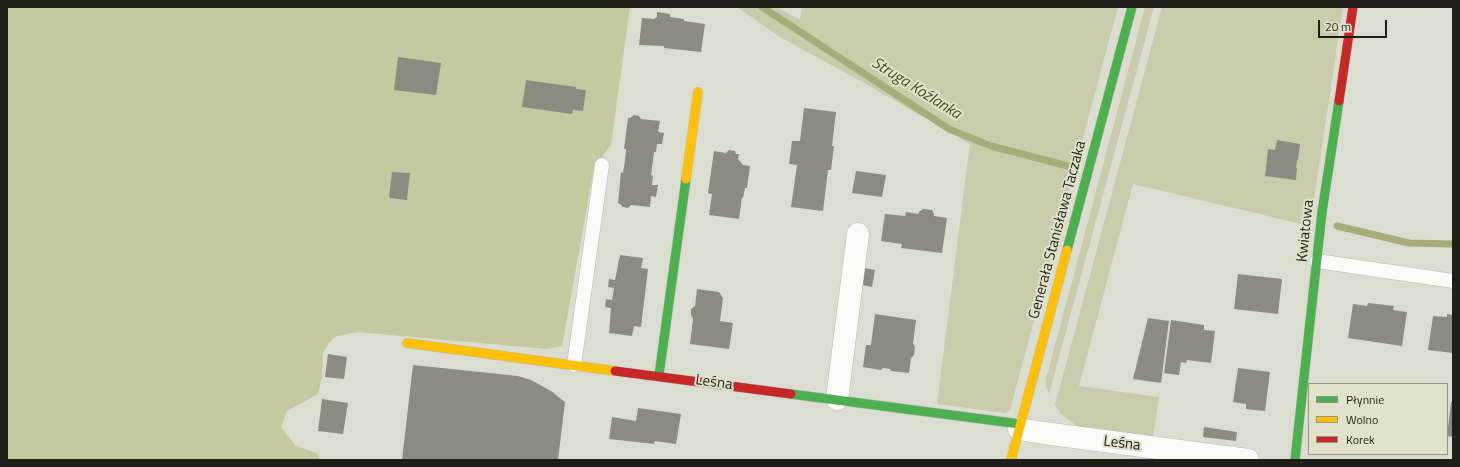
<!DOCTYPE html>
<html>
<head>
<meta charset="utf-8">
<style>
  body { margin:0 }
  #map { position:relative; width:1460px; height:467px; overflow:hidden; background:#dcddd1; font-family:"Titillium Web",sans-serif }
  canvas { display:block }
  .frame { position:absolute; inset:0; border:8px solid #1f1f17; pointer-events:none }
  .legend { position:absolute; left:1308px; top:383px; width:140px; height:72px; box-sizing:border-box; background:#e0e2cc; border:1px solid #939484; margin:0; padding:5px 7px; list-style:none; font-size:12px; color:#1f1f17 }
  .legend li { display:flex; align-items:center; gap:8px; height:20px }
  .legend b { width:20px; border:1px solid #939484 }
  .scale { position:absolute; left:1318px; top:20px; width:69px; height:18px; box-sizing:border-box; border:2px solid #1f1f17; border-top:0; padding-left:5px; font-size:12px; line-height:14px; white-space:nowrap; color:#1f1f17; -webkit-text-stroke:3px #e0e2cc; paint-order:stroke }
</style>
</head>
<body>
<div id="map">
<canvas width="1460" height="467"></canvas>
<div class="frame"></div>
<ul class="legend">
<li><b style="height:5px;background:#4caf50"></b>Płynnie</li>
<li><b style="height:5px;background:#ffc107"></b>Wolno</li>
<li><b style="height:5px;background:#c62828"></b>Korek</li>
</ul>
<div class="scale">20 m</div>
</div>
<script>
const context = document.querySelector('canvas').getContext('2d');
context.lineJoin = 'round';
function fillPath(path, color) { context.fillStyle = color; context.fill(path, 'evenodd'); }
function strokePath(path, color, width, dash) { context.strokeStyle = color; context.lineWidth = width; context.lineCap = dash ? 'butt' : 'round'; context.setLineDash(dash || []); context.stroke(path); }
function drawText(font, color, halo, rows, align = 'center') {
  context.font = font + ' "Titillium Web",sans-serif'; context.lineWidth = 4; context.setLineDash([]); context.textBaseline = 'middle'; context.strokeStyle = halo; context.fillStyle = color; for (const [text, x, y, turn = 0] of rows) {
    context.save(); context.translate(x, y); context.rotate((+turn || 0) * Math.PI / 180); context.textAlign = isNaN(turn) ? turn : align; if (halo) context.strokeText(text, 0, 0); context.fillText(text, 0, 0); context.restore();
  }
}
fillPath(new Path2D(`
  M737 7H777L800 20 802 7H1118L1010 410 1005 413 937 404 970 144 866 84 780 37Z
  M1145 7H1154L1049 394 1046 387V379Z
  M1162 7H1343L1310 226 1133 184 1079 386 1159 397 1153 437 1078 427 1060 413 1055 405Z`), '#c9cbab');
fillPath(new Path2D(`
  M7 7H630L611 145 594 168 562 346 547 349 357 332 334 337 323 352 322 377 318 394 287 411 281 427 295 445 318 454 320 460H7Z`), '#c6c99f');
strokePath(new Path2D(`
  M762 7 949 129 991 146 1068 166
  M1337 226 1409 243 1453 244`), '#a8ab7a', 7);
fillPath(new Path2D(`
  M657 12 670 14V17L684 19V21L705 24 701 52 664 48V46L639 45 642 18 654 19 657 17Z
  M398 57 441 63 436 95 394 90Z
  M526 80 576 87V89L586 90 583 111 573 110 572 114 522 107Z
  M804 108 836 112 832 146H834L831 170H828L823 211 791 207 797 165 789 164 792 141H800Z
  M634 115 639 116 641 119 660 121 658 132 664 133 662 144H657L656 152H654L651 175 653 176 652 185H658L656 197 651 196 650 207 631 205 628 208 623 207 620 204 618 203 621 172 623 173 625 161 626 149H624L628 118H630Z
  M1277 140 1300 144 1298 160H1297L1296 168H1297L1296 180 1265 176 1268 149 1275 150Z
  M729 150 735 151 736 154H739L738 159 743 165 750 166 747 188H745L743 198 742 197 739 219 709 215 712 194 708 193 714 151 726 153Z
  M856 171 886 175 882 197 852 193Z
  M392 172 410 173 407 200 389 198Z
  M923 209 932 210 934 214V216L947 218 942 253 901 248 902 244 881 241 885 214 905 216 906 212 918 214 919 212Z
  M620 255 643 258 641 268 648 269 641 327 634 326 632 336 609 333 611 308 605 307 606 299 612 300 614 288 608 287 609 279 615 280Z
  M864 268 875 270 872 287 862 285Z
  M1238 274 1282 279 1278 314 1234 309Z
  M697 289 719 292 723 298 720 321 733 323 729 349 690 344 693 319 691 315V309L695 306Z
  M1368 303 1394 306 1393 310 1407 312 1402 346 1348 338 1353 304 1367 306Z
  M875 314 916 320 913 343 915 347 914 355 911 358 909 373 891 371 890 369 883 368 881 370 863 367 866 345H871Z
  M1447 314 1453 315V353L1428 350 1433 316 1447 317Z
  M1148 318 1169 321 1161 383 1133 379Z
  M1171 320 1204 325V330L1215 331 1211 363 1187 360 1186 363 1181 362 1179 375 1164 373Z
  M328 354 347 357 344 379 325 377Z
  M413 365 518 376 531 380 551 391 565 402 558 460H402Z
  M1238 368 1270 372 1265 411 1246 409V404L1233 402Z
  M322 399 348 403 343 434 318 431Z
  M1451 402H1453V437L1447 436Z
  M638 408 681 414 676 444 655 441 654 444 609 439 612 417 636 421Z
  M1204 427 1237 432 1236 441 1203 437Z`), '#8b8b82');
const lane = new Path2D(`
  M1317 261 1453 281
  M574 365 602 165`);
const street = new Path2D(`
  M837 399 858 234
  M1019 429 1044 433 1248 460`);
const fast = new Path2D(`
  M1067 250 1132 7
  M659 375 686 179
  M791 394 1020 424
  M1295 460 1322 212 1339 101`);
const slow = new Path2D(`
  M686 179 698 92
  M407 343 615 371
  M1011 460 1067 250`);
const jam = new Path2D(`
  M1339 101 1353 7
  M615 371 791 394`);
strokePath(lane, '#babbb2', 15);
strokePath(street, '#babbb2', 23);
strokePath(fast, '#babbb2', 10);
strokePath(slow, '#babbb2', 10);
strokePath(jam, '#babbb2', 10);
strokePath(lane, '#fafaf8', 14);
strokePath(street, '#fafaf8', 22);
strokePath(fast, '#4caf50', 9);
strokePath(slow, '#ffc107', 9);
strokePath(jam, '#c62828', 9);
drawText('15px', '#1f1f17', '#e0e2cc', [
  ["Generała Stanisława Taczaka",1058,230,-75],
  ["Kwiatowa",1306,231,-84],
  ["Leśna",714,383,8],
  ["Leśna",1122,444,7]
]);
drawText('italic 16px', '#4a4c1a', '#e0e2cc', [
  ["Struga Koźlanka",916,89,32]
]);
</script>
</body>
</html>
